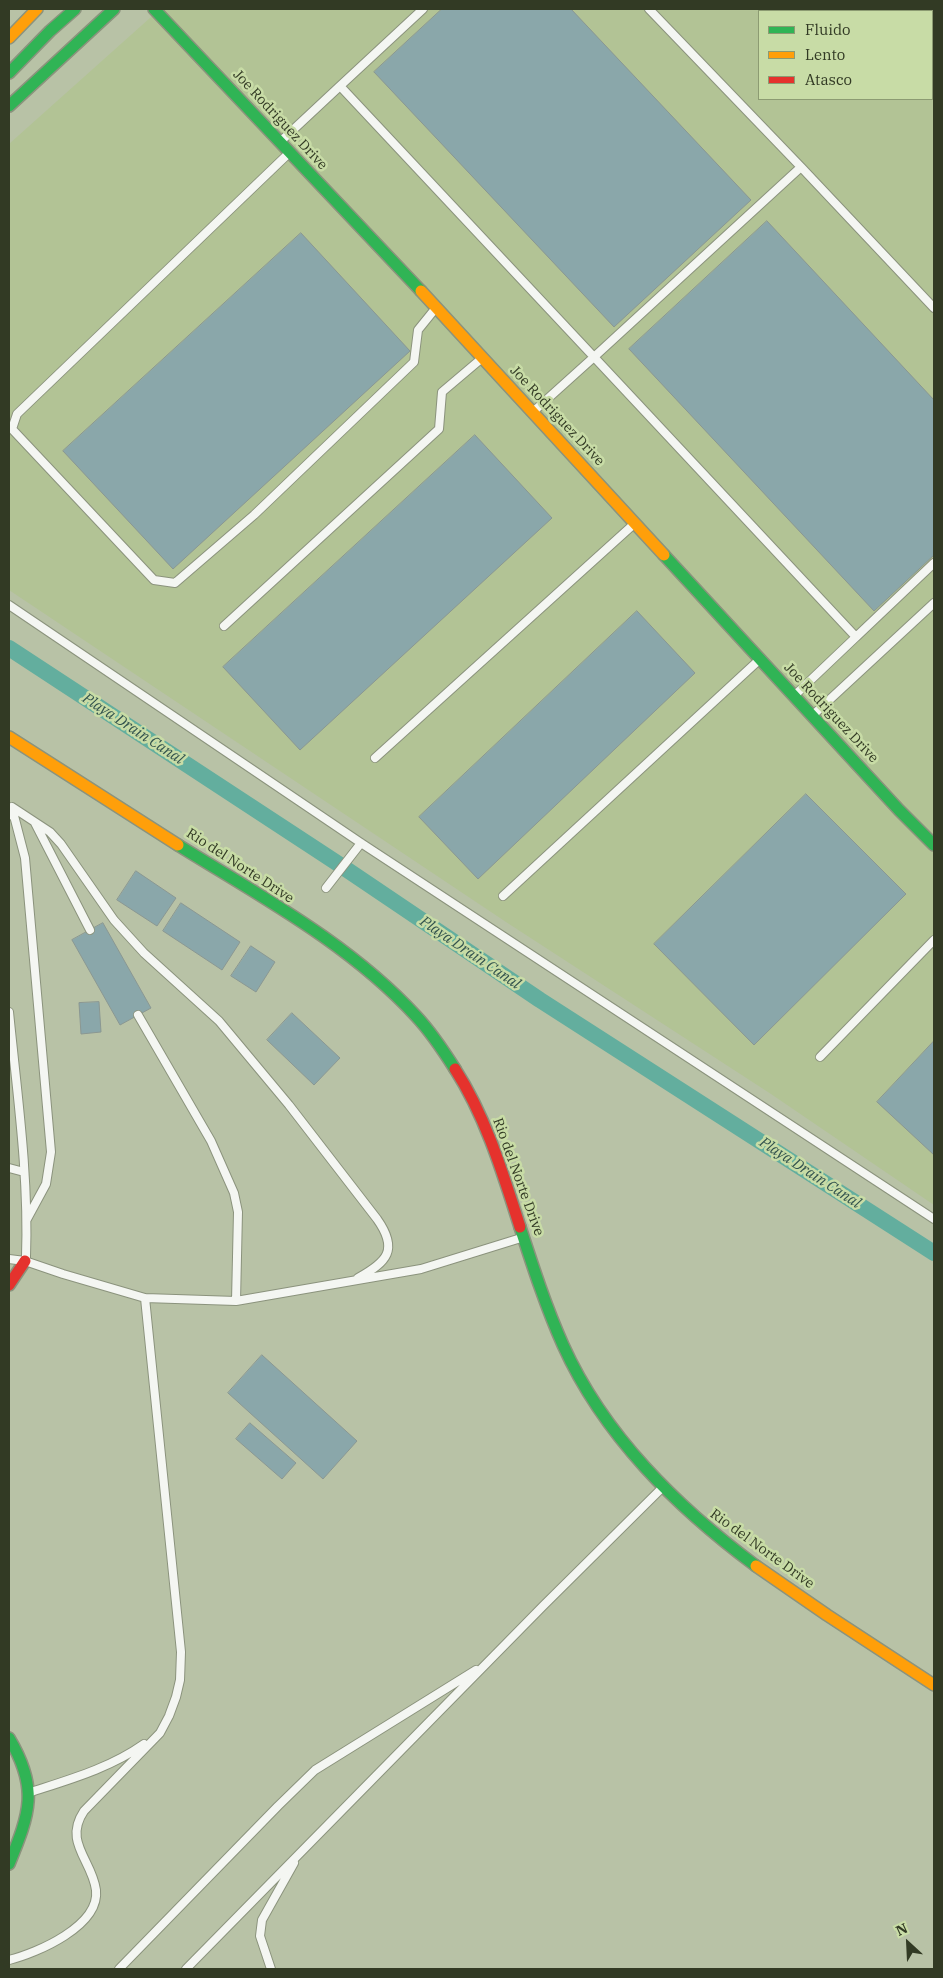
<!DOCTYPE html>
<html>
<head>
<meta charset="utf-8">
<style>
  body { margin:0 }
  #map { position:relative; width:943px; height:1978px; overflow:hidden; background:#b8c2a6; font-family:"IBM Plex Serif",serif }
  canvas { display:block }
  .frame { position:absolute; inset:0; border:10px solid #323a24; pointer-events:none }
  .legend { position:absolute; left:758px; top:10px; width:175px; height:90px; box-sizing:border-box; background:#c8dca6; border:1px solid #8c9b72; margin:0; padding:6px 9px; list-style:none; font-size:15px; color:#323a24 }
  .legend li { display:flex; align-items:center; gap:10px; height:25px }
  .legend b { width:25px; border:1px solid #8c9b72 }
  .north { position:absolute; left:883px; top:1918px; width:50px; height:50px; -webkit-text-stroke:4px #c8dca6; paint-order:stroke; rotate:335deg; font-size:14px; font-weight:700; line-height:20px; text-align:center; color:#323a24 }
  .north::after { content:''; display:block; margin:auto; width:18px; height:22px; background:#323a24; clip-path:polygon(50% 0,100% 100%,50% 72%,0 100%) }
</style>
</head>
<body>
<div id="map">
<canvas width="943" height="1978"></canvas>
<div class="frame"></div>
<ul class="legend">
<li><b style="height:6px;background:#30b455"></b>Fluido</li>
<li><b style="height:6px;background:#ff9f0a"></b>Lento</li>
<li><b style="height:6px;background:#e5322d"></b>Atasco</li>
</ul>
<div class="north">N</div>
</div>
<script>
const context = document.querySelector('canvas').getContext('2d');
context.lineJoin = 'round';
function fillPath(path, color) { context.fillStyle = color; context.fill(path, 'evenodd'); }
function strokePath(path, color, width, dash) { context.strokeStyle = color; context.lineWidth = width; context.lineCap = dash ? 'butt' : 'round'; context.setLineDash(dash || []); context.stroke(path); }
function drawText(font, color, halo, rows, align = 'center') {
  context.font = font + ' "IBM Plex Serif",serif'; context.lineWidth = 5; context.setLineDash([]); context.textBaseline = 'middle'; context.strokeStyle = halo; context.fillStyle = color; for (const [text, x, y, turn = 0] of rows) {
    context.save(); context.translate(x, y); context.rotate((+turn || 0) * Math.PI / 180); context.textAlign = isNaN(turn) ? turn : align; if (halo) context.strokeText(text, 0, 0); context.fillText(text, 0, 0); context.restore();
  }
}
fillPath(new Path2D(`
  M160 9H934V1205L771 1094 506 922 9 590V144ZM759 11H932V99H759Z`), '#b2c395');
strokePath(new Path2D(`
  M858 9 861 11
  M932 60 934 62
  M9 648 337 863 540 1000 934 1253`), '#63ae9e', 16);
const building = new Path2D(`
  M442 9H571L751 200 614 327 374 72Z
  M767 221 934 400V555L874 611 629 349Z
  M301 233 410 351 173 569 63 451Z
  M475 435 552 518 300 750 223 667Z
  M637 611 695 673 478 879 419 817Z
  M806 794 906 894 754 1045 654 944Z
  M136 871 176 898 157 926 117 900Z
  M181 903 240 942 222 970 163 931Z
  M103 923 151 1008 120 1025 72 940Z
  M251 946 275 962 256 992 231 976Z
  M99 1002 101 1032 81 1034 79 1003Z
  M292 1013 340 1058 314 1085 267 1040Z
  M934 1041V1155L877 1102Z
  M262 1355 357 1441 323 1479 228 1393Z
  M250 1423 296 1463 282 1479 236 1439Z`);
fillPath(building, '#8aa7aa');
strokePath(building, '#8a9792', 1);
const lane = new Path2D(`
  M649 9 801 167 594 357 856 637 795 695
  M340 86 423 9
  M280 142 340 86 594 357 534 411
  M288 154 17 414 12 429 154 580 175 583 254 515 414 362 418 330 435 309
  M801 167 934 308
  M9 605 361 843 934 1219
  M224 626 439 429 442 392 481 359
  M856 637 934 563
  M813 715 934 603
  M375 758 634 524
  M12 808 25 858 51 1152 46 1184 27 1219
  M9 815 12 807 50 832 61 844 114 920 144 953 219 1021 289 1105 377 1219C399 1250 387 1262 358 1278
  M35 823 90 930
  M326 888 361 843
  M503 896 759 660
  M9 1012C17 1093 29 1175 26 1257
  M138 1015 211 1141 234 1193 238 1212 236 1301
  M820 1057 934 940
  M9 1168 24 1172
  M9 1259 25 1261 63 1274 145 1298 236 1301 421 1269 521 1238
  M31 1792C71 1779 110 1768 144 1744
  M9 1960C37 1953 100 1926 96 1890 92 1860 63 1842 84 1811L160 1733 169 1716 176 1697 180 1680 181 1652 145 1298
  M119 1969 278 1806 315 1770 476 1670
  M186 1969 543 1606 662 1488
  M271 1969 260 1936 262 1920 294 1863`);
const street = new Path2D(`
  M825 9 828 11
  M932 83 934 85`);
const fast = new Path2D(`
  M154 9 421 291
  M9 73 50 31 75 9
  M9 106 114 9
  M664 555 899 810 934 845
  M178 845C260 896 350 944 416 1016 431 1032 443 1050 455 1069
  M520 1227C533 1267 546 1307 563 1345 604 1436 677 1507 756 1566
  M9 1738C39 1788 30 1813 9 1864`);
const slow = new Path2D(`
  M9 38 37 9
  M421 291 664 555
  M9 737 178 845
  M756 1566 827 1615 934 1685`);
const jam = new Path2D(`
  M455 1069C486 1117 503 1174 520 1227
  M9 1285 25 1261`);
strokePath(lane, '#8b937d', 10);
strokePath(street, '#8b937d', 18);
strokePath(fast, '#8b937d', 14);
strokePath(slow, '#8b937d', 14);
strokePath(jam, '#8b937d', 14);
strokePath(lane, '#f4f6f2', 8);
strokePath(street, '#f4f6f2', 15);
strokePath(fast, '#30b455', 11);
strokePath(slow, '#ff9f0a', 11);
strokePath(jam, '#e5322d', 11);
drawText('14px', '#323a24', '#c8dca6', [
  ["Joe Rodriguez Drive",280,120,47],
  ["Joe Rodriguez Drive",557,416,47],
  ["Joe Rodriguez Drive",831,713,47],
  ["Rio del Norte Drive",240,866,33],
  ["Rio del Norte Drive",518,1177,70],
  ["Rio del Norte Drive",762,1549,36]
]);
drawText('italic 15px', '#33534e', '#c8dca6', [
  ["Playa Drain Canal",133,729,33],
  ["Playa Drain Canal",470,953,34],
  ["Playa Drain Canal",810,1173,33]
]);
</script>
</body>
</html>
